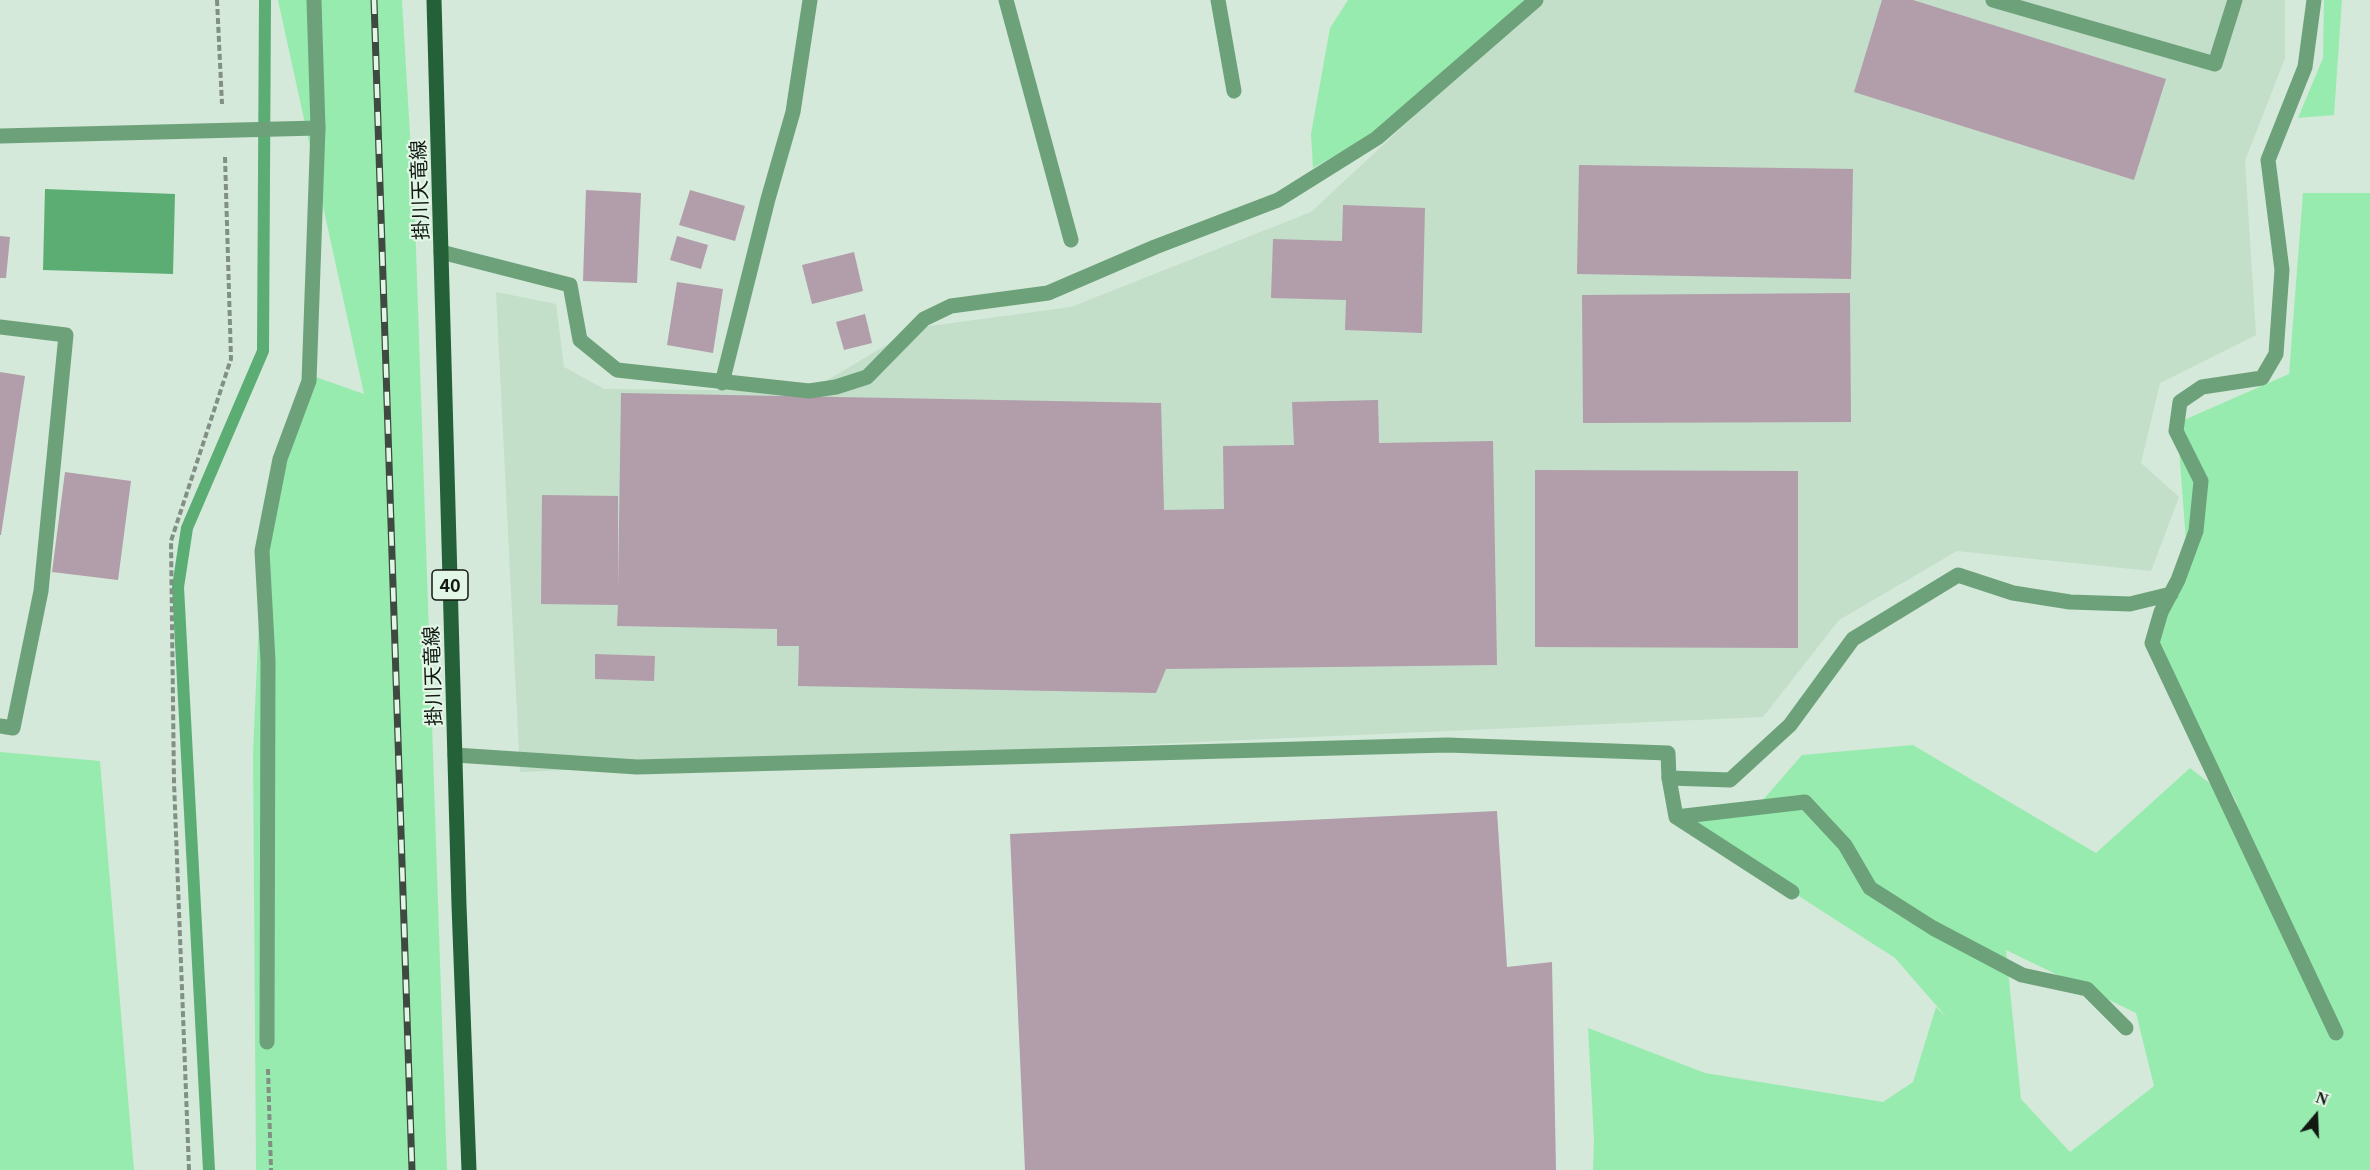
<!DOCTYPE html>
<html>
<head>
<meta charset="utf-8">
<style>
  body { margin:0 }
  #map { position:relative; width:2370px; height:1170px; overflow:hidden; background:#d4e9d9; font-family:Georgia,serif }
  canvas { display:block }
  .north { position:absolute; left:2286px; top:1086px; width:60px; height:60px; -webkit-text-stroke:4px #e2f6e6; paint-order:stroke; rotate:19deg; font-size:16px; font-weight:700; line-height:24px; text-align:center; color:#121913 }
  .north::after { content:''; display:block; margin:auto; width:21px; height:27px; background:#121913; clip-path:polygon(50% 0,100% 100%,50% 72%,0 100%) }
</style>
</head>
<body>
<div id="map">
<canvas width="2370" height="1170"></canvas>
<div class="north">N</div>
</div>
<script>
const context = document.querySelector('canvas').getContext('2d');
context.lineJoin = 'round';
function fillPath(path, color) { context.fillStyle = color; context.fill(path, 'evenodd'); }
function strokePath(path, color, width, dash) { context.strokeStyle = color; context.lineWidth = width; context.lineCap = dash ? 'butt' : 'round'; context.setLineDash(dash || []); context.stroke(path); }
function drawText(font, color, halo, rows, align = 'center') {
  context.font = font + ' Georgia,"Noto Sans JP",serif'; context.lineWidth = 4.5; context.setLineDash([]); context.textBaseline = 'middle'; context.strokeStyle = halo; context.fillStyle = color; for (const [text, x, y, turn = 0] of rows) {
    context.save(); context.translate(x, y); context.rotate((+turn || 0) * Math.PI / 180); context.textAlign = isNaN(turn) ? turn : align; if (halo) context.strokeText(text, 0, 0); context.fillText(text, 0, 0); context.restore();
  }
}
fillPath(new Path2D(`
  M1539 0H2285V58L2245 161 2256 335 2160 383 2141 463 2179 497 2151 571 1957 551 1839 620 1763 717 520 772 496 292 556 304 564 367 604 389 809 391 915 328 1071 307 1311 212Z`), '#c3dec9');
fillPath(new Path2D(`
  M278 0H402L415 219 447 1170H256L253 753 262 551 263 541 313 376 364 394Z
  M1348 0H1532L1371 135 1313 168 1311 134 1330 28Z
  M2324 0H2342L2334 115 2298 118 2323 58Z
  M2303 193H2370V1170H1593L1594 1140 1588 1028 1705 1073 1883 1102 1913 1082 1936 1007 1948 1019 1895 958 1676 817 1762 801 1802 755 1913 745 2096 853 2190 768 2238 805 2152 643 2187 554 2177 423 2289 374ZM2006 950 2136 1013 2154 1086 2070 1152 2021 1099Z
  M0 752 100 761 134 1170H0Z`), '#98ebae');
fillPath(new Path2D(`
  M45 189 175 194 173 274 43 270Z`), '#5bad73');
strokePath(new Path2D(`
  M209 1170 178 587 187 528 263 351 265 0`), '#5bad73', 12);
fillPath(new Path2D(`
  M1882 0H1913L2166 79 2134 180 1854 92Z
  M1579 165 1853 169 1851 279 1577 274Z
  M586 190 641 193 637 283 583 281Z
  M690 190 745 206 735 241 679 225Z
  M1343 205 1425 208 1422 333 1345 330 1346 300 1271 298 1273 239 1342 241Z
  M0 236 10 237 6 278H0Z
  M677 236 708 245 701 269 670 260Z
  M854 252 863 291 812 304 802 265Z
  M677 282 723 289 713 353 667 345Z
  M1850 293 1851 422 1583 423 1582 295Z
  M865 314 872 343 844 350 836 322Z
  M0 372 25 376 1 535H0Z
  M621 393 1161 403 1164 510 1224 509 1223 446 1294 445 1292 402 1378 400 1379 443 1493 441 1497 665 1166 669 1156 693 798 686 799 646H777V629L617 626 618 605 541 604 542 495 618 496V590Z
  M1535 470 1798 471V648L1535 647Z
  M65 472 131 481 118 580 52 572Z
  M595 654 655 656 654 681 595 679Z
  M1497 811 1507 967 1552 962 1556 1170H1025L1010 834Z`), '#b29daa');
strokePath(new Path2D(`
  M217 0 222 104
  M268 1069 271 1170
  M189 1170 174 782 171 541 231 359 225 157`), '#818f84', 4, [6, 3]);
strokePath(new Path2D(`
  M1993 0 2215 64 2235 0
  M0 327 66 335 41 591 13 728 0 726
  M1669 778 1676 817 1792 892
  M1676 817 1805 802 1845 845 1870 888 1933 928 2022 975 2087 989 2126 1028
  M267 1042 268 661 262 551 280 459 309 381 318 128 314 0`), '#6da17a', 15);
strokePath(new Path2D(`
  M1006 0 1071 240
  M1218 0 1234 91
  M2314 0 2305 67 2268 160 2282 270 2276 354 2262 378 2202 387 2180 402 2176 431 2201 481 2196 531 2178 580 2161 612 2152 643 2336 1033
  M0 136 318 128
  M441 252 570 285 580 340 617 370 809 391 836 387 867 377 924 319 951 306 1048 293 1155 247 1278 200 1377 138 1536 0
  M722 383 768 199 793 112 810 0
  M455 755 637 767 1447 745 1668 753 1669 778 1730 780 1790 725 1853 639 1958 575 2013 593 2070 602 2130 604 2171 594`), '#6da17a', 15);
strokePath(new Path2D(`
  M434 0 459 905 469 1170`), '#246038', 15);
const rail = new Path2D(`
  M374 0 412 1170`);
strokePath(rail, '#3f4941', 7);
strokePath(rail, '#e2f6e6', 4.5, [14]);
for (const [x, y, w] of [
  [450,585,36]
]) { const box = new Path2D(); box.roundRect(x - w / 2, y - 15, w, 30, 4.5); context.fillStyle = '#e2f6e6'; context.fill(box); strokePath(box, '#121913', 1.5); }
drawText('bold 18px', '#121913', null, [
  ["40",450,585]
]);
drawText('20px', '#121913', '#e2f6e6', [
  ["掛川天竜線",419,190,-92],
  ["掛川天竜線",432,676,-92]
]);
</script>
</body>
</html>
